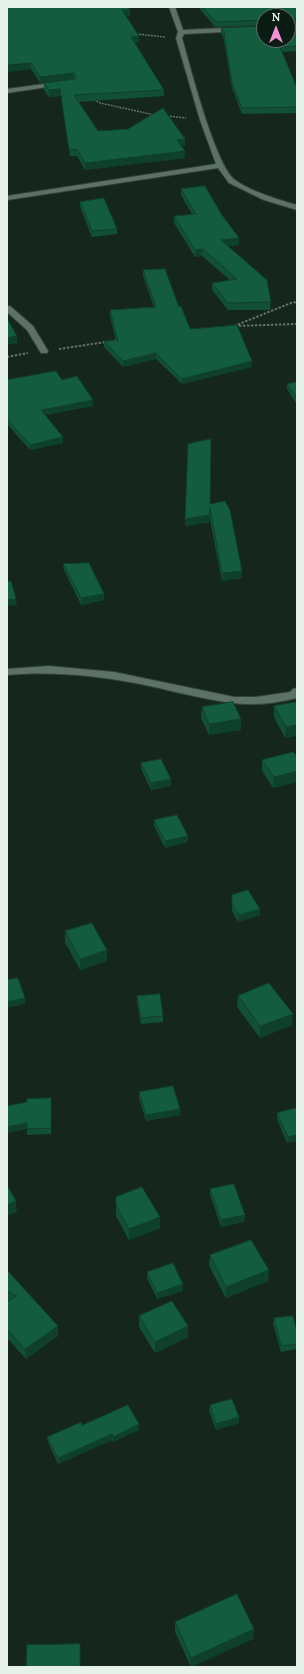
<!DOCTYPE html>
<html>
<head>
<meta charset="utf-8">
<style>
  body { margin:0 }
  #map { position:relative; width:304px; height:1674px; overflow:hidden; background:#14261d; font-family:Lora,serif }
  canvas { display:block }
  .frame { position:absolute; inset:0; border:8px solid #e6f1eb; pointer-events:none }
  .north { position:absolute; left:256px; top:8px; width:40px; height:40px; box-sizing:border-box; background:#0a1c14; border:1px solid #62716a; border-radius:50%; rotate:0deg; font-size:11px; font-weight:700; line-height:16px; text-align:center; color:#e6f1eb }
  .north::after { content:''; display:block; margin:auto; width:14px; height:18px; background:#f391d6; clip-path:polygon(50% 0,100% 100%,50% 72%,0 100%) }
</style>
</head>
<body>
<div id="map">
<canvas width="304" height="1674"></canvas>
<div class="frame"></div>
<div class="north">N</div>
</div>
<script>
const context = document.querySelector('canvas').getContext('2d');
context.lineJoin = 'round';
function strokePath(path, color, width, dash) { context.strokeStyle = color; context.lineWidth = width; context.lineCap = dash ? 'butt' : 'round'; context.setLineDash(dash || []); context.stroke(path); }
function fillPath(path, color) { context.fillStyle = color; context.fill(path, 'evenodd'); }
const minor = new Path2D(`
  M169 7H175L183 30 264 26V30L184 34 182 38C190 66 215 165 235 180 250 191 279 200 297 205V210L264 200 229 183 218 168 7 200V196L216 164 200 120 176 38 178 32Z
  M59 82 62 84 61 85 7 93V89Z
  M7 306H10L33 326 48 351 47 353H41L27 330 7 312Z
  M49 666 114 672 234 697H256L290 692 293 689 297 688V698C277 703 253 706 233 703 200 699 167 689 135 683 92 675 50 671 7 675V669Z`);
strokePath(minor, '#334139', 2);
strokePath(new Path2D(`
  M136 34 165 37
  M94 99 100 103 155 115
  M167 116 186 118`), '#627169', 1.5, [2, 1]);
strokePath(new Path2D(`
  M234 326 291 303 297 302
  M235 326 297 324
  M59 349 119 340
  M7 357 28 353`), '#627169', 2, [2.5, 1.5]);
fillPath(minor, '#5d7267');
fillPath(new Path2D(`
  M198 7H297V24H288V16H264V25L215 27Z
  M130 10V16H126L139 36V42L135 43 164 90V96L78 102 98 131 185 139V146H181L185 158 85 170 77 156H70L61 96 49 97 44 90V83L50 82 40 83 31 69 7 72Z
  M297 25V51L282 52 297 88V113L242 114 232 88 223 36 221 34V28Z
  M181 189 222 215 239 238V245L228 246 271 302 270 310H228L212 290V283L230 280 202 256 195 257 174 223V216L192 214 181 195Z
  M80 202 117 229V234L92 237 80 207Z
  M143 270 179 307 190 329 251 367 182 384 156 359 123 367 104 347V341H116L110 316V310L154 307 143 276Z
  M7 380H62L93 406 45 415 63 443 30 450 7 424Z
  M297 382V405L287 389V384Z
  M210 504 242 571V578L222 581 209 515V522L185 526Z
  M63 564 104 600 81 605 64 570Z
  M297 702 285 738 274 717V706Z
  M202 707 241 719V730L209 735 201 718Z
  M297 757V782L273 788 262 771V760Z
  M141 763 171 779V786L151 790 141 769Z
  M154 820 188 836 187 842 165 848 154 826Z
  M232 895 260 909V915L238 922 232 911Z
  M65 931 107 950V961L80 970 65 942Z
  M137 996 163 1016V1022L141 1024 137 1003Z
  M238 996 292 1025 260 1038 237 1007Z
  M139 1092 180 1115 146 1121 139 1098Z
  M51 1098V1134L27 1135V1129L7 1133Z
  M297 1108V1141L287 1143 277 1119V1113Z
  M210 1189 245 1215 244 1222 221 1227 210 1195Z
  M116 1197 160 1228 129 1240 116 1216Z
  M210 1255 269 1270 268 1281 226 1298 209 1266Z
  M7 1271 58 1336 26 1359 7 1338V1302L8 1301H7Z
  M147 1272 183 1291 157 1299 147 1278Z
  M139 1316 188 1337 155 1353 139 1327Z
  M274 1318 297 1332V1349L281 1352 273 1324Z
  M210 1405 239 1423 216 1430 209 1411Z
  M139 1424V1430L113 1442 112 1440 58 1464 48 1442 47 1437 82 1425Z
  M175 1622 253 1639 191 1667 175 1632Z`), '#114f37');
fillPath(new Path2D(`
  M122 10H130V16H123Z
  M139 36V42L131 43V37Z
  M31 63V69L7 72V65Z
  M73 73V80L40 83V77Z
  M60 89 61 96 49 97V90Z
  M185 139V146L177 147V140Z
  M185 151V158L85 170V163Z
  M239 238V245L221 247V240Z
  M203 249 202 256 195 257V250Z
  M17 336V343L7 345V338Z
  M156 353V359L123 367V361Z
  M252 361 251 367 182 384V379Z
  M93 400V406L41 415V410Z
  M63 437V443L30 450V445Z
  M209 515V522L185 526V519Z
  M242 571V578L222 581V573Z
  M104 594V600L81 605V598Z
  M16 599 17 605 7 606V600Z
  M241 719V730L209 735V724Z
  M297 725V736L285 738 286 727Z
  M297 771V782L273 788 274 777Z
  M171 779V786L151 790V783Z
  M188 836 187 842 165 848V841Z
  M260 909V915L238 922 239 915Z
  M107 950V961L80 970V959Z
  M25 998V1004L7 1008V1002Z
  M293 1014 292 1025 260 1038V1026Z
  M180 1109V1115L146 1121V1115Z
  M27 1123V1129L7 1133V1127Z
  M297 1135V1141L287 1143 288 1137Z
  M16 1201 17 1212 7 1216V1205Z
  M245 1215 244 1222 221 1227V1220Z
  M160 1217V1228L129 1240V1229Z
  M269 1270 268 1281 226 1298V1287Z
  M183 1284V1291L157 1299V1293Z
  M58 1326V1336L26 1359 25 1349Z
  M188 1326V1337L155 1353V1342Z
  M239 1417V1423L216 1430V1424Z
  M139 1424V1430L113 1442V1437Z
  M112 1434V1440L58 1464V1458Z
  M254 1629 253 1639 191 1667V1658Z`), '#0e402d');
const building = new Path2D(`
  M7 7H128L130 10H122L139 36 131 37 164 90 74 95 98 131 128 129 163 108 185 139 177 140 185 151 85 163 77 149 69 150 60 89 49 90 44 83 75 79V74L73 73 40 77 31 63 7 65Z
  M203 7H297V19H288V16H264V20L216 22Z
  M288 25H297V46L280 47 297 88V107L242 108 232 83 224 33 225 32 221 28 264 26V40H288Z
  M205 186 222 215 239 238 221 240 267 280 271 302 228 303 212 283 237 279 203 249 195 250 174 216 196 214 181 189Z
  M104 198 117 229 92 231 80 202Z
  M165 269 179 307 181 306 190 329 237 325 252 361 182 379 156 353 123 361 104 341H118L110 310 156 307 143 270Z
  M7 318 17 336 7 338Z
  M56 371 62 380 77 376 93 400 41 410 63 437 30 445 7 419V380Z
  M297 382V398L287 384Z
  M211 439 210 504 225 501 230 510 242 571 222 573 210 508 209 515 185 519 188 444Z
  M89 563 104 594 81 598 63 564Z
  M11 581 16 599 7 600V582Z
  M233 702 241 719 209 724 202 707Z
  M297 702V725L286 727 274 706Z
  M294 752 297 757V771L274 777 262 760Z
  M161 759 171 779 151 783 141 763Z
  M177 815 188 836 165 841 154 820Z
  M248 890 260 909 239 915 232 905V895Z
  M92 923 107 950 80 959 65 931Z
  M18 978 25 998 7 1002V980Z
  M269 983 293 1014 260 1026 238 996Z
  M160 994 163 1016 141 1018 137 996Z
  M173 1086 180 1109 146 1115 139 1092Z
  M51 1098V1128L27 1129V1123L7 1127V1106L27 1102V1099Z
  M297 1108V1135L288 1137 277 1113Z
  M234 1184 245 1215 221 1220 210 1189Z
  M7 1185 16 1201 7 1205Z
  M142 1187 160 1217 129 1229 116 1205V1197Z
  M251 1240 269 1270 226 1287 210 1255Z
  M173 1263 183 1284 157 1293 147 1272Z
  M7 1271H8L58 1326 25 1349 7 1329V1302L17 1296 7 1291Z
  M172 1301 188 1326 155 1342 139 1316Z
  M293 1316 297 1332V1344L281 1346 274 1318Z
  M232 1399 239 1417 216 1424 210 1405Z
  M128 1405 139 1424 113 1437 112 1434 58 1458 47 1437 81 1422 82 1425Z
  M237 1594 254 1629 191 1658 175 1622Z
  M80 1644V1667H26L27 1645Z`);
fillPath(building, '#145c40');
strokePath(building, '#0e402d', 1);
</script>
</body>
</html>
